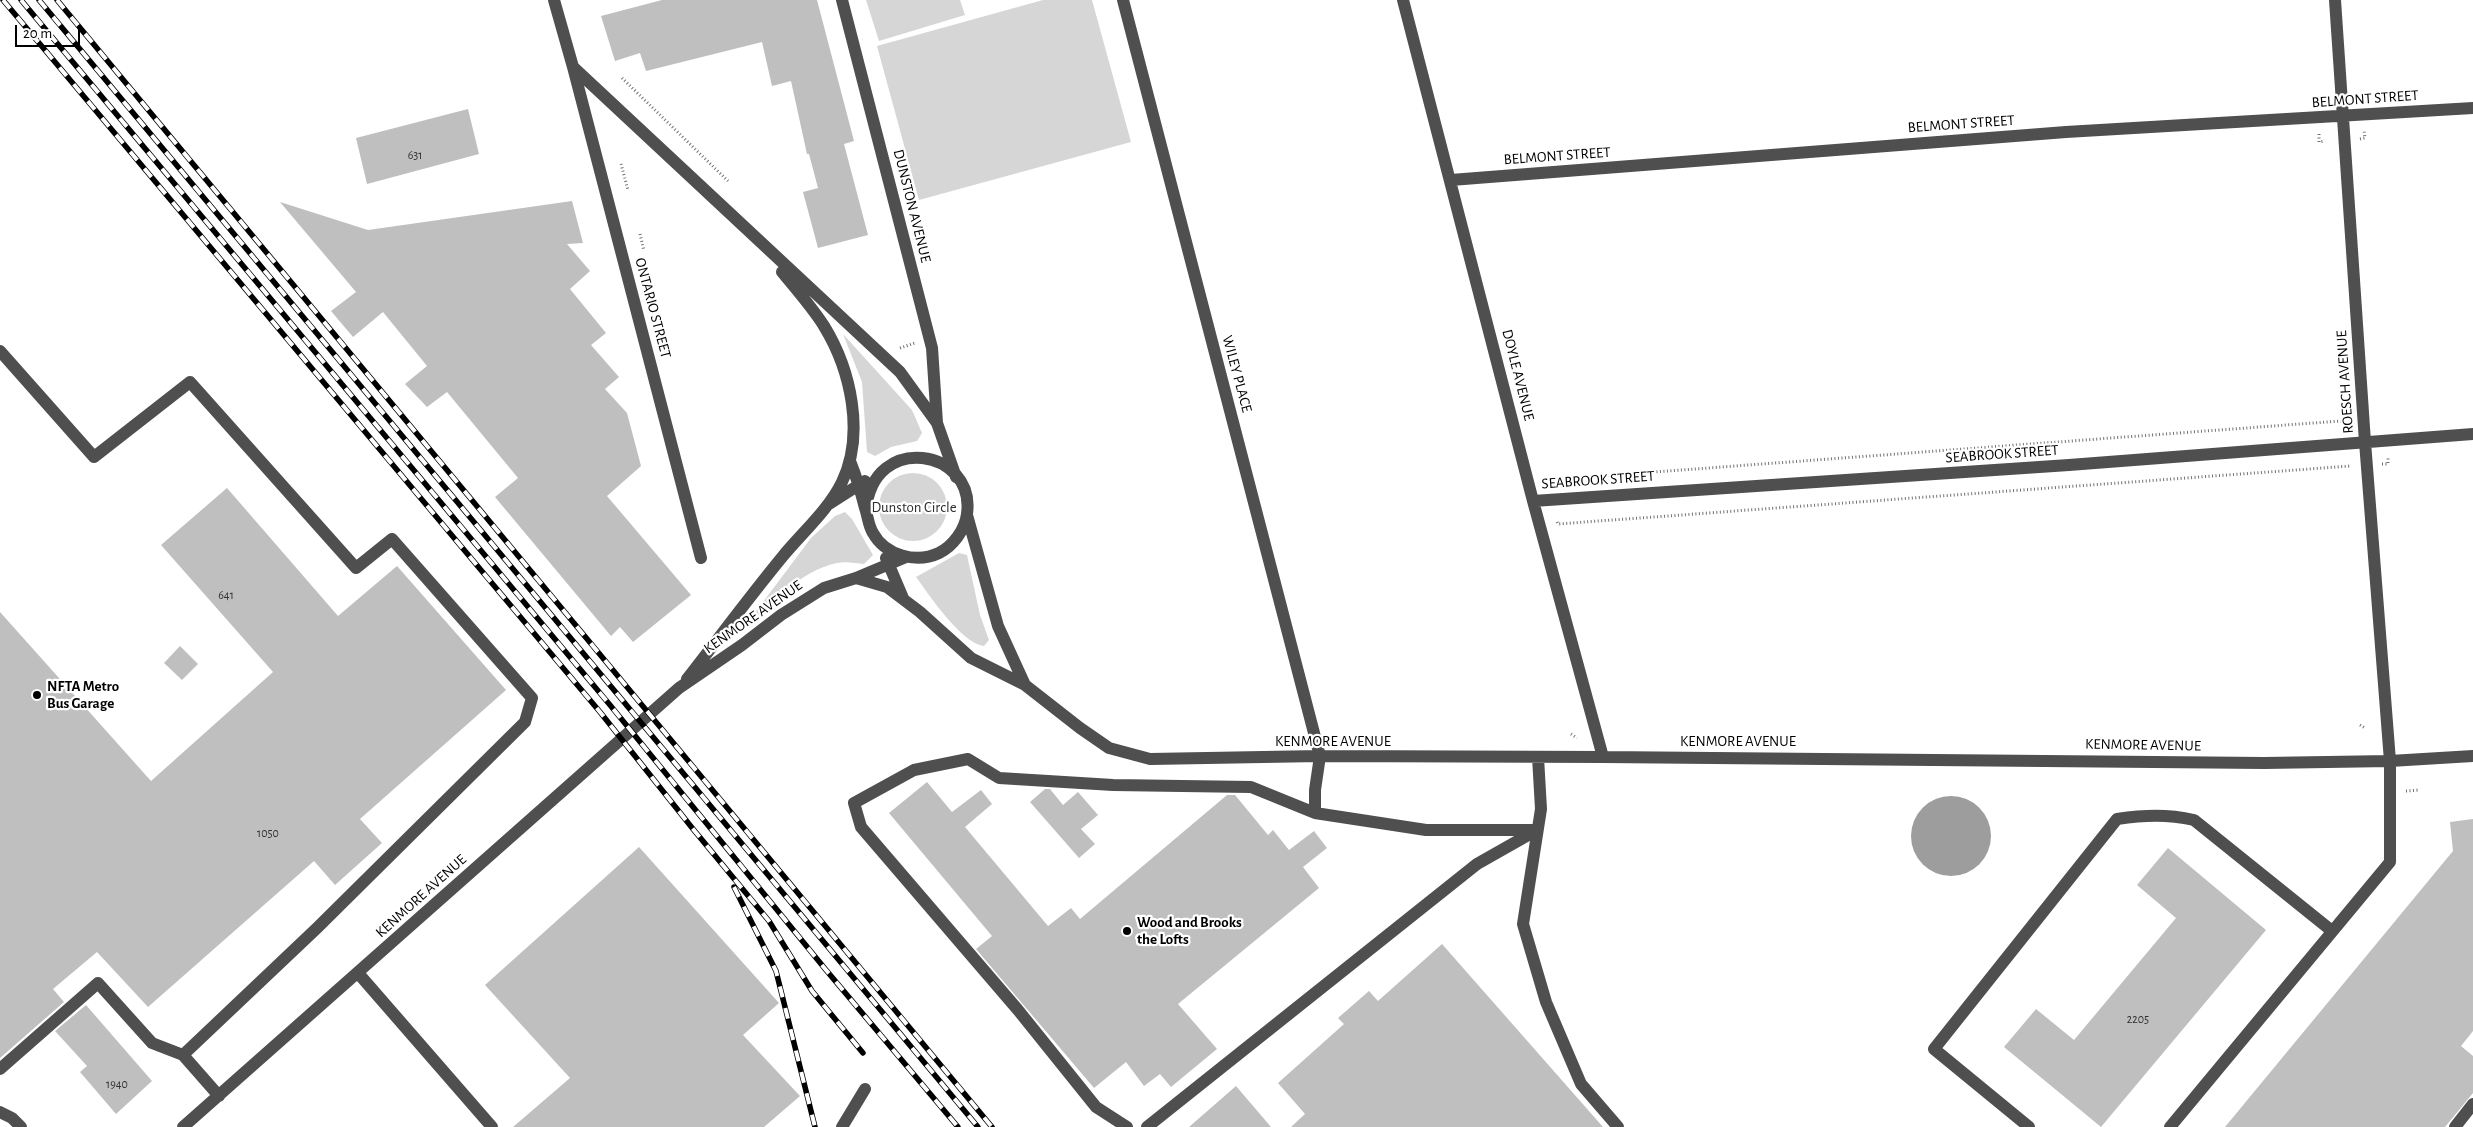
<!DOCTYPE html>
<html>
<head>
<meta charset="utf-8">
<style>
  body { margin:0 }
  #map { position:relative; width:2473px; height:1127px; overflow:hidden; background:#fff; font-family:"Alegreya Sans",sans-serif }
  canvas { display:block }
  .scale { position:absolute; left:15px; top:25px; width:65px; height:22px; box-sizing:border-box; border:2px solid #000; border-top:0; padding-left:6px; font-size:15px; line-height:18px; white-space:nowrap; color:#000; -webkit-text-stroke:4px #fff; paint-order:stroke }
</style>
</head>
<body>
<div id="map">
<canvas width="2473" height="1127"></canvas>
<div class="scale">20 m</div>
</div>
<script>
const context = document.querySelector('canvas').getContext('2d');
context.lineJoin = 'round';
function fillPath(path, color) { context.fillStyle = color; context.fill(path, 'evenodd'); }
function strokePath(path, color, width, dash) { context.strokeStyle = color; context.lineWidth = width; context.lineCap = dash ? 'butt' : 'round'; context.setLineDash(dash || []); context.stroke(path); }
function drawText(font, color, halo, rows, align = 'center') {
  context.font = font + ' "Alegreya Sans",sans-serif'; context.lineWidth = 4.5; context.setLineDash([]); context.textBaseline = 'middle'; context.strokeStyle = halo; context.fillStyle = color; for (const [text, x, y, turn = 0] of rows) {
    context.save(); context.translate(x, y); context.rotate((+turn || 0) * Math.PI / 180); context.textAlign = isNaN(turn) ? turn : align; if (halo) context.strokeText(text, 0, 0); context.fillText(text, 0, 0); context.restore();
  }
}
fillPath(new Path2D(`
  M866 0H960L965 15 879 41Z
  M1043 0H1092L1131 142 919 200 877 46Z
  M843 334 912 410 922 433 917 441 891 447 875 456 867 452 862 382Z
  M879 507a34 34 0 1 1 68 0a34 34 0 1 1-68 0Z
  M845 512 852 519 873 555 864 564C856 563 845 561 837 563 799 571 769 606 742 630L811 538 835 516Z
  M959 553 967 555 980 615 989 640 984 646C961 643 930 596 916 577Z`), '#d6d6d6');
fillPath(new Path2D(`
  M1911 836a40 40 0 1 1 80 0a40 40 0 1 1-80 0Z`), '#9d9d9d');
fillPath(new Path2D(`
  M662 0H817L854 141 844 144 868 235 818 248 803 192 818 188 809 154H807L791 81 772 86 762 42 646 71 640 53 615 61 601 16Z
  M468 109 479 154 367 184 356 138Z
  M572 201 583 243 567 244 590 271 570 289 606 333 591 345 619 377 605 389 627 413 641 466 607 496 691 595 633 642 620 627 611 636 495 497 518 478 447 392 427 407 405 384 427 366 383 312 353 337 331 311 356 292 280 202 368 230Z
  M227 488 338 616 397 566 506 690 360 819 382 843 335 885 314 861 148 1007 97 952 53 989 64 1002 0 1058V612L151 781 273 672 161 545Z
  M180 646 198 664 182 680 164 663Z
  M927 782 952 812 981 790 992 804 965 827 1048 926 1071 908 1080 919 1227 795H1235L1268 835 1273 830 1289 850 1314 831 1327 848 1303 867 1319 888 1178 1004 1217 1049 1171 1087 1160 1074 1144 1086 1126 1062 1094 1088 976 949 992 936 889 813Z
  M1045 789H1050L1063 805 1078 792 1098 815 1081 829 1095 844 1079 858 1030 802Z
  M2473 819V1031L2461 1046 2473 1056V1093L2445 1127H2225L2453 851 2450 822Z
  M639 847 779 1003 743 1035 800 1096 764 1127H513L570 1078 485 985Z
  M2168 848 2266 930 2101 1127 2004 1047 2036 1009 2074 1040 2176 918 2137 885Z
  M1442 944 1603 1127H1291L1305 1114 1278 1083 1344 1024 1338 1018 1369 991 1378 1001Z
  M86 1005 152 1081 116 1114 80 1072 87 1066 55 1031Z
  M1236 1086 1271 1127H1189Z`), '#bfbfbf');
strokePath(new Path2D(`
  M622 78 728 181
  M2319 134V142L2325 141
  M2360 139 2365 138 2364 131
  M621 164 628 190
  M640 234 644 251
  M900 348 915 343
  M2382 464H2388V458
  M1546 482 1547 480 2340 421 2347 423
  M1557 522 1558 524 2350 466
  M2360 725 2365 728
  M1571 734 1577 738
  M2406 791 2419 790`), '#717171', 3, [1, 2.5]);
strokePath(new Path2D(`
  M554 0 573 67 900 372 937 423 956 477
  M842 0 932 348 937 423
  M1123 0 1320 756 1315 790V813
  M1403 0 1533 501 1603 757
  M573 67 701 558
  M1451 180 2066 132 2473 108
  M0 351 94 457 190 382 356 568 392 539 532 698 525 722 317 928 183 1055 219 1096
  M850 461C856 476 861 492 865 508 868 516 868 525 873 533 885 555 916 564 939 553 953 546 965 530 967 514 976 449 873 431 866 510
  M1533 501 2069 465 2473 434
  M829 504 865 481
  M967 515 998 626 1025 685
  M886 558 903 598
  M856 578 887 587 920 612 971 658 1025 685 1080 728 1109 748 1150 759 1320 756 1603 757 2264 763 2390 761 2473 756
  M687 679C719 638 750 596 783 556 802 533 829 509 842 482 865 434 851 370 824 326 812 307 796 289 782 272
  M1538 757 1541 809 1523 924 1546 1002 1581 1084 1618 1127
  M358 973 492 1127
  M0 1069 98 983 152 1043 183 1055
  M0 1112 12 1118 21 1127
  M183 1127 679 688 742 645 781 615 824 588 856 578 906 557
  M842 1127 865 1089
  M1127 1127 1096 1107 1018 1010 861 827 854 803 914 770 968 759 999 778 1113 785 1251 787 1315 813 1426 830H1537L1477 864 1147 1127
  M2029 1127 1934 1049 2117 819C2144 815 2167 814 2194 820L2332 931
  M2170 1127 2390 862V761L2365 442 2335 0
  M2455 1127 2473 1104`), '#4f4f4f', 12);
const rail = new Path2D(`
  M3 0 600 712 693 829 769 921 812 991 863 1053
  M21 0 610 705 826 970 958 1127
  M39 0 978 1127
  M57 0 992 1127
  M734 887 776 971 815 1127`);
strokePath(rail, '#000', 5.5);
strokePath(rail, '#fff', 4, [11]);
for (const [x, y, r, color] of [
  [37,695,5,"#000"],
  [1127,931,5,"#000"]
]) { const dot = new Path2D(); dot.arc(x, y, r, 0, 2 * Math.PI); context.fillStyle = color; context.fill(dot); strokePath(dot, '#fff', 2); }
drawText('12px', '#303030', null, [
  ["631",415,155],
  ["641",226,595],
  ["1050",268,833],
  ["2205",2138,1019],
  ["1940",117,1084]
]);
drawText('15px', '#000', '#fff', [
  ["BELMONT STREET",2365,99,-4],
  ["BELMONT STREET",1961,124,-4],
  ["BELMONT STREET",1557,156,-4],
  ["DUNSTON AVENUE",912,206,76],
  ["ONTARIO STREET",653,308,75],
  ["WILEY PLACE",1237,374,75],
  ["DOYLE AVENUE",1518,375,76],
  ["ROESCH AVENUE",2345,382,-94],
  ["SEABROOK STREET",2002,454,-4],
  ["SEABROOK STREET",1598,480,-4],
  ["KENMORE AVENUE",753,617,-35],
  ["KENMORE AVENUE",1333,741],
  ["KENMORE AVENUE",1738,741],
  ["KENMORE AVENUE",2143,745,1],
  ["KENMORE AVENUE",421,896,-42]
]);
drawText('15px', '#2d2d2d', '#fff', [
  ["Dunston Circle",914,507]
]);
drawText('bold 15px', '#000', '#fff', [
  ["NFTA Metro",47,686],
  ["Bus Garage",47,703],
  ["Wood and Brooks",1137,922],
  ["the Lofts",1137,939]
], 'left');
</script>
</body>
</html>
